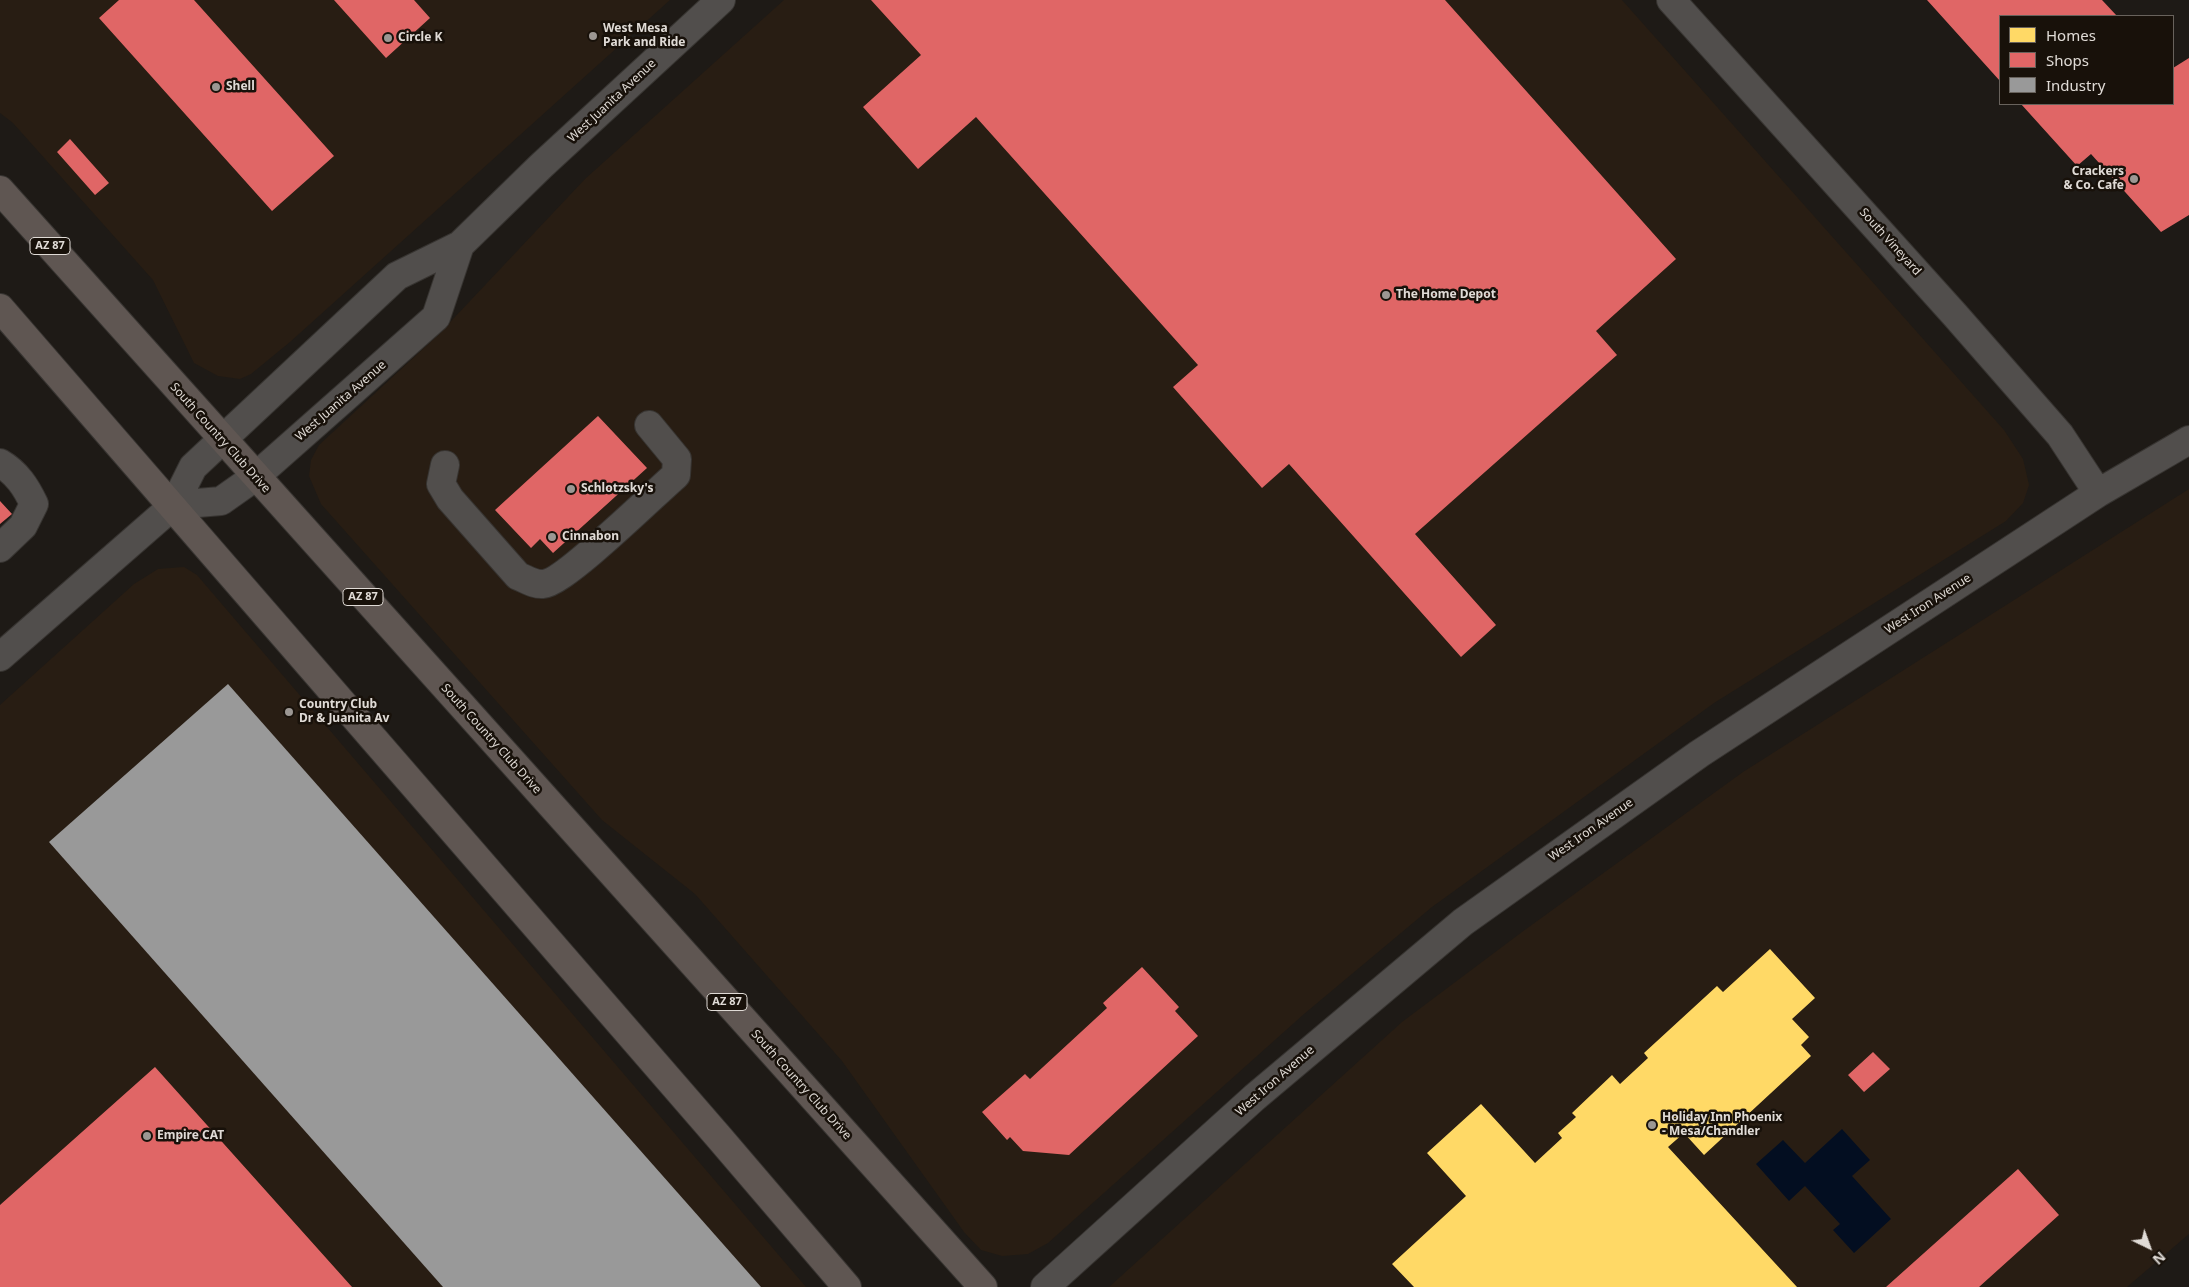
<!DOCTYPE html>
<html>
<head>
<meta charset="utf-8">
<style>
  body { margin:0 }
  #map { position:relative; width:2189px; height:1287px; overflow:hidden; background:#1e1a16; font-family:"Noto Sans",sans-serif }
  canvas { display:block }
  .legend { position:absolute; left:1999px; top:15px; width:175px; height:90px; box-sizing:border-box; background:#18110a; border:1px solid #68625c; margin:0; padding:6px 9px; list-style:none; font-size:15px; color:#e0dbd6 }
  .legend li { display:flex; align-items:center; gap:10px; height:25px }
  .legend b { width:25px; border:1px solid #68625c }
  .north { position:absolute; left:2124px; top:1222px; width:50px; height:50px; -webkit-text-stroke:4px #18110a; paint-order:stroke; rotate:138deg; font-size:14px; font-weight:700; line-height:20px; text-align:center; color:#e0dbd6 }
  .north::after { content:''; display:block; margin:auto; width:18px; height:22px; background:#e0dbd6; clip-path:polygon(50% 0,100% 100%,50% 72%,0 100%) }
</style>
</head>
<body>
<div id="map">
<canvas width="2189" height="1287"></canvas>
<ul class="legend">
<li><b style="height:14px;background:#ffd966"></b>Homes</li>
<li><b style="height:14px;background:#e06666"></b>Shops</li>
<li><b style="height:14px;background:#999"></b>Industry</li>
</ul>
<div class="north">N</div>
</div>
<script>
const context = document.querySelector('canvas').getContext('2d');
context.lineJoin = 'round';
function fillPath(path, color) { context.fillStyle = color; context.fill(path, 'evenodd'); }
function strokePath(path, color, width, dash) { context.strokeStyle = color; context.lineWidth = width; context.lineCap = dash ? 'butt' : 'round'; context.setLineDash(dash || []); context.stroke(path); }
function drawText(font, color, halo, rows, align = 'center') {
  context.font = font + ' "Noto Sans",sans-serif'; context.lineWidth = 5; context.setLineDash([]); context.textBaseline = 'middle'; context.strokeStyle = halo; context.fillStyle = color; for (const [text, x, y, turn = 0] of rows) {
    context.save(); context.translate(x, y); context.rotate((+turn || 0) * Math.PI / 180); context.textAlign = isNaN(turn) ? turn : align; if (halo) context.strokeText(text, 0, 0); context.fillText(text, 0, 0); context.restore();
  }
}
fillPath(new Path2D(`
  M0 0H670L290 342 251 374 240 379 218 376 194 363 153 280 13 123 0 113Z
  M784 0H1622L2004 430 2023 459 2029 485 2023 503 2006 521 1714 703 1432 907 1304 1014 1048 1243 1028 1254 1002 1256 981 1250 964 1232 842 1061 695 894 602 820 321 504 309 476 311 460 319 445 438 335 585 179Z
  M2189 489V1234L2127 1287H1109L1402 1022 1522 932 1743 772Z
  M184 567 197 575 806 1287H0V705L134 584 158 569Z`), '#281d13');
fillPath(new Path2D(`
  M1842 1129 1870 1160 1852 1176 1891 1219 1854 1253 1833 1230 1840 1224 1805 1186 1789 1201 1756 1164 1783 1140 1805 1163Z`), '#030e21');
fillPath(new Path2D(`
  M1770 949 1815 998 1792 1019 1809 1037 1801 1045 1811 1056 1704 1155 1684 1133 1668 1147 1797 1287H1414L1392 1264 1466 1196 1427 1153 1481 1104 1535 1163 1562 1138 1558 1133 1576 1117 1572 1113 1612 1075 1620 1084 1648 1058 1644 1053 1717 986 1723 992Z`), '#ffd966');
fillPath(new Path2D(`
  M119 0H194L334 156 272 211 99 18Z
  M334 0H414L430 18 386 58Z
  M871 0H1445L1676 259 1596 331 1617 355 1415 534 1496 625 1461 657 1289 464 1262 488 1173 387 1198 365 976 117 918 169 863 107 921 55Z
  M1927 0H2102L2117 16H2000V81Z
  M2189 58V215L2161 232 2091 154 2077 166 2021 104H2173V68Z
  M70 139 109 183 95 195 57 152Z
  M598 416 647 468 553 553 540 539 531 548 495 510Z
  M0 501 12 514 0 524Z
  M1142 967 1179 1007 1175 1011 1198 1036 1069 1155 1023 1151 1010 1137 1007 1140 982 1112 1025 1074 1030 1079 1107 1008 1103 1003Z
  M1873 1052 1890 1069 1864 1092 1848 1075Z
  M155 1067 352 1287H0V1205Z
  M2018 1169 2059 1215 1979 1287H1886Z`), '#e06666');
fillPath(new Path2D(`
  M228 684 761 1287H443L49 842Z`), '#999');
const minor = new Path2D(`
  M1671 0 1955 315 2060 435 2098 493
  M0 463C17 473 26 487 34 504L23 526 0 548
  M445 465 441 484 450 499 518 576C526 579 535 585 543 584 564 583 655 493 676 475L677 459 649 425
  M174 505 221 501 255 477 436 317 460 245
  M0 657 174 505 193 467 397 276 460 245 541 166 721 0
  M1045 1287 1255 1097 1463 922 1699 754 2098 493 2189 440`);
const major = new Path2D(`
  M0 190 983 1287
  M0 308C285 633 567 959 847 1287`);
strokePath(minor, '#373431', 30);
strokePath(major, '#373431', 30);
strokePath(minor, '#514e4c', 28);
strokePath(major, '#5f5652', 28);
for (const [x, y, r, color] of [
  [593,36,5,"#9c9793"],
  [388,38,5,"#9c9793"],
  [216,87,5,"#9c9793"],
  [2134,179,5,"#9c9793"],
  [1386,295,5,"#9c9793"],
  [571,489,5,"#9c9793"],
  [552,537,5,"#9c9793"],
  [289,712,5,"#9c9793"],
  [1652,1125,5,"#9c9793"],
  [147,1136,5,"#9c9793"]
]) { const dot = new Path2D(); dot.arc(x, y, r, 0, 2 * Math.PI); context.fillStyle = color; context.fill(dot); strokePath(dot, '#18110a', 2); }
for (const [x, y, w] of [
  [50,246,40],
  [363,597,40],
  [727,1002,40]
]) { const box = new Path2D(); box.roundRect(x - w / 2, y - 8.5, w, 17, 4); context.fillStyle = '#18110a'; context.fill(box); strokePath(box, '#e0dbd6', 1); }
drawText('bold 11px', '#e0dbd6', null, [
  ["AZ 87",50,246],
  ["AZ 87",363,597],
  ["AZ 87",727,1002]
]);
drawText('bold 12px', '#e0dbd6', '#18110a', [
  ["West Mesa",603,29],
  ["Park and Ride",603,43],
  ["Circle K",398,38],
  ["Shell",226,87],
  ["Crackers",2124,172,"right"],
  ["& Co. Cafe",2124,186,"right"],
  ["The Home Depot",1396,295],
  ["Schlotzsky's",581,489],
  ["Cinnabon",562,537],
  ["Country Club",299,705],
  ["Dr & Juanita Av",299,719],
  ["Holiday Inn Phoenix",1662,1118],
  ["- Mesa/Chandler",1662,1132],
  ["Empire CAT",157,1136]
], 'left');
drawText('12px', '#e0dbd6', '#18110a', [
  ["West Juanita Avenue",612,101,-43],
  ["South Vineyard",1890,242,48],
  ["West Juanita Avenue",341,401,-41],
  ["South Country Club Drive",220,438,48],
  ["West Iron Avenue",1928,604,-33],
  ["South Country Club Drive",491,739,48],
  ["West Iron Avenue",1591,830,-35],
  ["West Iron Avenue",1275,1081,-41],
  ["South Country Club Drive",801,1085,48]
]);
</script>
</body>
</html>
